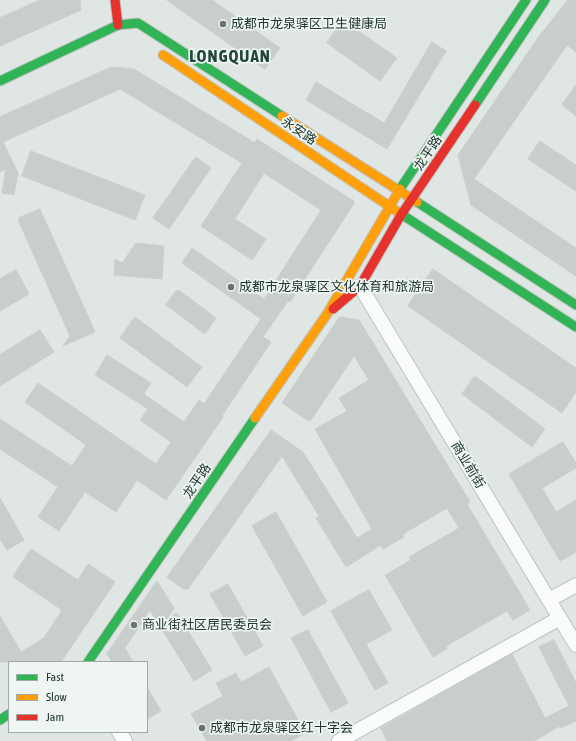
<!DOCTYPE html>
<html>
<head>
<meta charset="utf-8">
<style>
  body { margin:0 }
  #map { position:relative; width:576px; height:741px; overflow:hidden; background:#e0e6e3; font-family:"Asap Condensed",sans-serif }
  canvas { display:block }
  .legend { position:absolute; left:8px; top:661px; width:140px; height:72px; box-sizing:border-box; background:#eef5f2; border:1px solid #9ca9a4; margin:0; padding:5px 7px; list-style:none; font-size:12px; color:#213630 }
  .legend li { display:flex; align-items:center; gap:8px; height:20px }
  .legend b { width:20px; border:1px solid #9ca9a4 }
</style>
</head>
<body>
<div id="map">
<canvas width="576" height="741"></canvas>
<ul class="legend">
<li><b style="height:5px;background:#30b455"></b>Fast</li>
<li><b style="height:5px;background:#ff9f0a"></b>Slow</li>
<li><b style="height:5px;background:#e5322d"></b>Jam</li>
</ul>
</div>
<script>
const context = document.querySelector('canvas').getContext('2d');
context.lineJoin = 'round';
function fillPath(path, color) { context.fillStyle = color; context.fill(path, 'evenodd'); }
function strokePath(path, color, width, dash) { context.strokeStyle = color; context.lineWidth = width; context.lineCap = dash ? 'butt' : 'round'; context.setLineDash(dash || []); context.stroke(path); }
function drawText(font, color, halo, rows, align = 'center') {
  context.font = font + ' "Asap Condensed","Noto Sans SC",sans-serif'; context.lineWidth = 3.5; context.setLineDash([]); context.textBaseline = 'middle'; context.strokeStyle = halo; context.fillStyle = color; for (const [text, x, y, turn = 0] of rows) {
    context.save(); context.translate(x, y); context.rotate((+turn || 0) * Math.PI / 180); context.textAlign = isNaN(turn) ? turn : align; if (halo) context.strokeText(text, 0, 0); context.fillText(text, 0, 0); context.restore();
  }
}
const building = new Path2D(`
  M40 0H80L81 10 0 46V18Z
  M167 0H212L280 48 265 69Z
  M568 0H576V52L567 45 474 179 576 248V276L471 205 458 155 537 39Z
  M343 20 397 58 380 81 327 43Z
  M432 42 446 51 387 149 306 100 316 82 384 123Z
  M112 67 134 69 255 143 257 139 355 202 290 302 288 301 263 337 271 342 222 416 223 417 166 500 137 480 116 512 85 492 59 531 38 517 58 487 0 449V419L72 466 86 445 25 402 38 383 156 464 171 442 140 420 148 409 95 375 107 355 151 383 144 394 184 422 199 400 204 404 261 319 182 263 192 248 264 299 321 210 264 173 235 219 266 239 252 260 201 226 242 163 120 89 3 142 18 173 14 195 2 193 6 169 0 172V117Z
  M576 85V116L562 105Z
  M540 141 576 165V191L528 159Z
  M31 151 145 195 135 220 22 176Z
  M196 157 211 168 169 229 153 218Z
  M40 209 95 332 63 346 70 336 19 222V218Z
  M136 243 164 246 162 279 114 275 115 259 122 263Z
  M433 269 576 368V392L562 413 408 306Z
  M16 270 29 294 0 311V279Z
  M176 291H180L216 318 205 334 166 305Z
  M135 317 202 367 187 387 120 338Z
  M341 317 359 320 470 502 467 504 530 610 513 620 507 611 446 646 447 649 433 657 385 575 411 560 409 557 459 528 447 508 403 534 404 537 383 549 381 545 346 567 316 518 319 516 282 456 188 589H183L167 577 271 430 303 452 357 538 372 529 315 429 347 411 339 398 369 380 354 356 311 420H307L282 403 338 319Z
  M40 330 54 352 0 386V355Z
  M475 376 545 429 532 447 462 394Z
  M563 442 576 463V468L542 488 556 512 576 500V552L560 561 509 474Z
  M0 498 24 540 7 550 0 539Z
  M276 512 327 602 303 616 252 526Z
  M31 549 78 580 88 564 115 582 61 662H0V616L21 652 44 638 62 610 13 577Z
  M157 581 174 608 167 619 177 613 212 670 194 681 150 610 125 648 133 662H112L107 654Z
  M228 584 263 646 245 656 210 594Z
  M369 590 392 630 366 644 388 683 375 690 331 611Z
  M308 630 348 703 331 712 291 638Z
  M554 640 576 683V721L561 728 560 726 534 741H387L381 728 512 654 545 718 569 706 539 647Z
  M269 667 305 733 291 741H207L191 714 223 696 216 683 236 673 241 682Z
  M147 687 161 711 147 719Z`);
fillPath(building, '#c9cecc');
strokePath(building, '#c9cfcc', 1);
const street = new Path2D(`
  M360 286 576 645
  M549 600 576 585
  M119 732 125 741
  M339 741 560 618`);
const fast = new Path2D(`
  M0 81 118 25 138 23 282 116
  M475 105 545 0
  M400 189 526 0
  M417 202 576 305
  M401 214 576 327
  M88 662 255 418
  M0 720 9 714`);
const slow = new Path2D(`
  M163 55 401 214
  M282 116 417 202
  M255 418 327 314 400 189`);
const jam = new Path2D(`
  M115 0 118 25
  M333 309 360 286 401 215 475 105`);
strokePath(street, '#bdc3c0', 16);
strokePath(fast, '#bdc3c1', 11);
strokePath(slow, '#bdc3c1', 11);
strokePath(jam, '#bdc3c1', 11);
strokePath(street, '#fafbfb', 14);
strokePath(fast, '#30b455', 9);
strokePath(slow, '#ff9f0a', 9);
strokePath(jam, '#e5322d', 9);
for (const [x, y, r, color] of [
  [223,24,4,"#64746f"],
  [231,287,4,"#64746f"],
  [134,625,4,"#64746f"],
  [202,728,4,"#64746f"]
]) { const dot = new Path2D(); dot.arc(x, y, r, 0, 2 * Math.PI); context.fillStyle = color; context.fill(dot); strokePath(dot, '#eef5f2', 1.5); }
drawText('13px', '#213630', '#eef5f2', [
  ["成都市龙泉驿区卫生健康局",231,24],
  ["成都市龙泉驿区文化体育和旅游局",239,287],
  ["商业街社区居民委员会",142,625],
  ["成都市龙泉驿区红十字会",210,728]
], 'left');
drawText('13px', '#213630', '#eef5f2', [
  ["永安路",299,131,34],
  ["龙平路",428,153,-56],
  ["商业前街",468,465,59],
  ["龙平路",197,481,-56]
]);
context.letterSpacing = '1px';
drawText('bold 17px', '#20463c', '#eef5f2', [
  ["LONGQUAN",230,57]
]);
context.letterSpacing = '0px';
</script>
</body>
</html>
